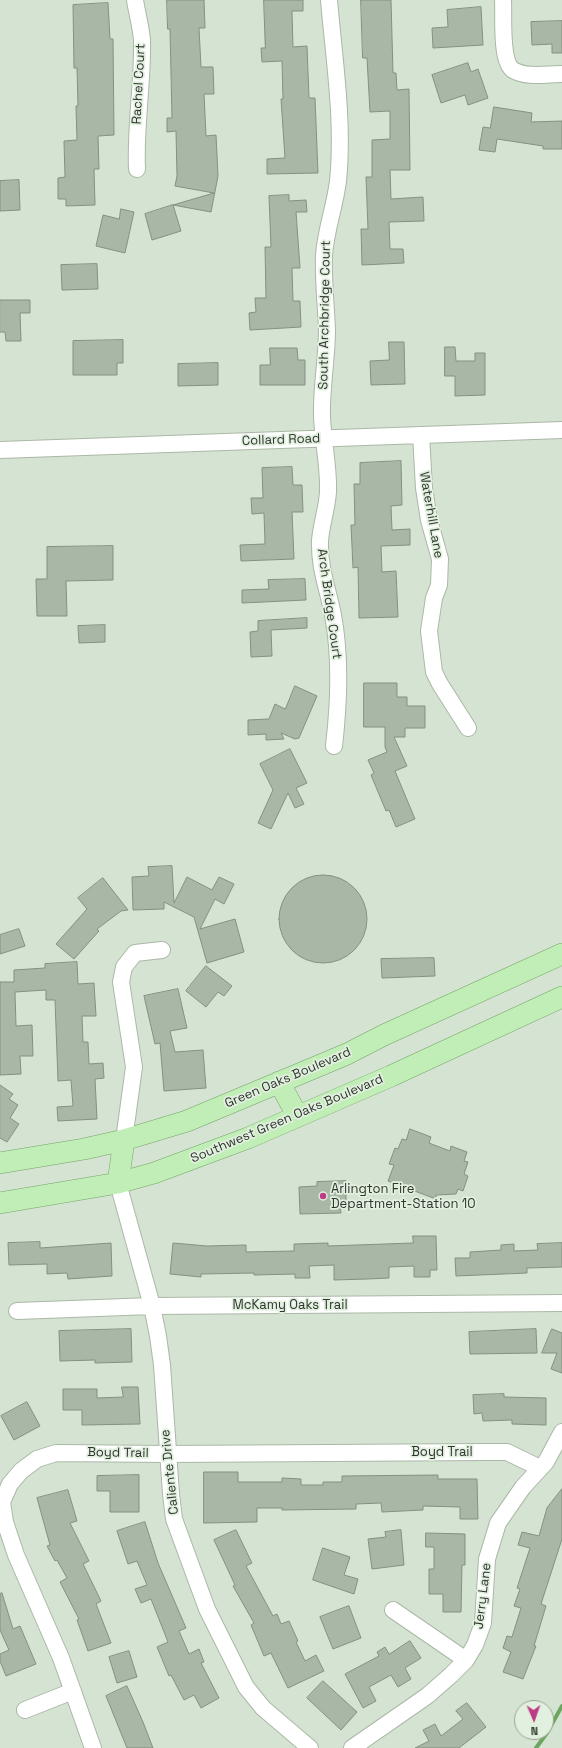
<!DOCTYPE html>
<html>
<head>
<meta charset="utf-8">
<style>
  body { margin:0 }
  #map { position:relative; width:562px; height:1748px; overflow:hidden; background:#d5e3d2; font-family:"Space Grotesk",sans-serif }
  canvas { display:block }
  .north { position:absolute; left:514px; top:1700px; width:40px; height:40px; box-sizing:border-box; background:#e2f0df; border:1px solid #9aa598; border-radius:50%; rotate:178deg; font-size:11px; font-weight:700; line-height:16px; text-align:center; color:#2f352e }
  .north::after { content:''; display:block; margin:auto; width:14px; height:18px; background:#be3c85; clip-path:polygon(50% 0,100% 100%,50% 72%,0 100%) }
</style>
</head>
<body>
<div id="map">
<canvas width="562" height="1748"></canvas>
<div class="north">N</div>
</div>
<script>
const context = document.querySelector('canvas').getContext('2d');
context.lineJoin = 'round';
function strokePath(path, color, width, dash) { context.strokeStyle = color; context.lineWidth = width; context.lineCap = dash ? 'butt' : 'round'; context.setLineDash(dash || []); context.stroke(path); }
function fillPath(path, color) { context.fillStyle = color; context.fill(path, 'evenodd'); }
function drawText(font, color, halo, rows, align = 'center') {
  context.font = font + ' "Space Grotesk",sans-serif'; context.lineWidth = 3.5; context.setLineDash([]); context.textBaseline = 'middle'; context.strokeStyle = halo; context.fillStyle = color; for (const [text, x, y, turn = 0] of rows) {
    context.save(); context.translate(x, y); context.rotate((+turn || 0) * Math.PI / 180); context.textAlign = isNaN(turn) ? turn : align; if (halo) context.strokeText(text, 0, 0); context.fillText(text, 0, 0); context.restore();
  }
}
strokePath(new Path2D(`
  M536 1748 547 1733 562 1706`), '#6da660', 4);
const building = new Path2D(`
  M167 0H204L205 28H199L201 67H213L214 94H204L206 136 216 135 218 176 211 212 173 205 214 193 175 186 177 176 176 131 167 132V118H172L170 29H168Z
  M264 0H303V11H292L293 47 307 46 309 98H315L318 173 267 174V159L285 158 281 99H283L282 61 262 62 261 48H265Z
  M361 0H391L393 73H396L397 90 409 89 410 170H390L391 199 423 197 424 221 389 222 390 249H403L404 263 362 265 361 229H368L366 177H372V140L390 139V111L370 112 367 58H363Z
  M108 3 110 39H113L114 135 98 136 99 169H94L95 205 66 206V199H58V178L65 177 64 141 77 140 76 106H78L77 68H74L73 5Z
  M481 7 483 45 433 48 432 28 448 27 447 10Z
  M562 21V53H552V44L532 45 531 22Z
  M468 63 471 72 478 69 488 98 468 105 465 95 441 103 432 75Z
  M494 107 532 113 531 122 562 121V149H543V146L497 139 495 152 479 150 483 127 490 128Z
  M19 180 20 210 0 211V181Z
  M289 195V201L306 200 307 212H296L300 268H292L293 301H300L301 327 250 330 249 313 256 312 255 298H266L265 247H271L269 196Z
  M173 205 181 231 152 240 145 214Z
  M121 209 134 212 125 253 96 246 103 215 119 219Z
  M97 264 98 289 62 290 61 265Z
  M0 300H30V313H20L21 341H6L5 332H0Z
  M123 340V363H117V375H73V341Z
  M389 342H404L405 384 371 385 370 361 389 360Z
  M445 347H455L456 361H475V353H485V395L455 396V376H445Z
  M270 348H297L298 360H305V385H260V365H270Z
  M218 363V385L178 386V364Z
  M401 461 402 505 391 506 392 530 410 529V545L381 546 382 572 396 571 398 617 359 618 358 567 353 568 351 525H355L354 484H360V463Z
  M292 467 293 485H302L303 512H292L294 559 241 561 240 545 265 544 264 513 252 514 251 498H263L262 468Z
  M113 546V580L66 581 67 616H37L36 579H47V547Z
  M305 579 306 600 242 603V590L269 589 268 580Z
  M307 618V628L271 630 272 656 251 657 250 632 258 631V621Z
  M105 625V642L79 643 78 626Z
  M364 683H397V697H407V706H425V728H405V737H394L407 766 395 771 415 819 396 827 389 810 386 811 371 775 374 773 368 760 387 752 385 747V727H364Z
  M295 686 317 696 299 738 295 739 281 733 284 739 266 740V734L248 735V720L269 719 275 704 285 709Z
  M290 749 307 783 296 788 304 804 295 808 288 793 271 829 258 823 273 790 260 764Z
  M172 866 174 903 187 877 212 890 219 877 234 884 224 904 215 899 200 929 235 919 244 952 207 963 194 917 164 902V909L133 910 132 877 149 876 148 867Z
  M279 919a44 44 0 1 1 88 0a44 44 0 1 1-88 0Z
  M103 878 128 910 121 911 97 929 99 931 74 959 56 944 87 909 78 898Z
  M19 929 25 946 0 954V935Z
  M434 958 435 976 382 978 381 959Z
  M77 962 78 984 94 983 96 1016H82L83 1042H88L89 1064 103 1063 104 1078 95 1079 97 1119 58 1121 57 1107 73 1106 71 1080 58 1081 55 1000H46V990L15 992 16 1026 32 1025 33 1056H20L21 1074 0 1075V982H14V970L45 968V964Z
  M206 966 232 986 224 996 218 992 206 1007 186 991Z
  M178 989 187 1028 170 1031 175 1052 203 1050 206 1088 164 1091 160 1043 155 1044 144 996Z
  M0 1085 13 1094 9 1099 18 1105 10 1118 19 1124 7 1142 0 1138Z
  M410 1129 431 1137 429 1143 450 1151 451 1146 467 1152 464 1161 468 1162 464 1174 468 1176 463 1191 458 1189 456 1194 436 1195V1199L388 1181 394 1165 389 1164 395 1148 398 1149 402 1139 406 1140Z
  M346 1181V1205L340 1206 341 1213 300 1214 299 1187 317 1186V1182Z
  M413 1236H436L437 1270H430V1277H414V1266L389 1267V1278L368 1279 334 1280V1265L309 1266 310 1278H295V1274L254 1275V1273L201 1274V1277L170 1274 173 1243 207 1246 246 1245V1252L294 1251V1244L328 1243V1246L413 1243Z
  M40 1242V1248L111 1243 112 1276 68 1279 67 1273 47 1274V1264L9 1265 8 1243Z
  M562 1243V1267L527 1268V1273L456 1276 455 1258H470V1252L501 1250V1245L514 1244V1251L538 1250 537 1244Z
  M131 1329 132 1362 95 1363V1360L60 1361 59 1331Z
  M536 1329 537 1353 470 1354 469 1332Z
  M552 1329 562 1333V1373L551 1369 557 1353H542Z
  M122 1387H138L140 1424 82 1425V1410H63V1389H97V1398L123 1397Z
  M504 1394V1397L546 1398V1425L512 1424V1420L483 1421 482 1413 474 1414 473 1395Z
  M27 1402 40 1426 14 1440 1 1416Z
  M204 1472H238V1482H282V1478L301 1479V1485H323V1482H342V1476L438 1475V1479H477L478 1519H460V1507L423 1506V1510L382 1512 381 1503 356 1504V1509L282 1510V1508H257V1522L204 1523Z
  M139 1475V1512H110V1491H97V1476Z
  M562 1489V1539L541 1604 546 1606 534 1646H536L523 1679 503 1672 511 1652 503 1648 507 1636 512 1637 521 1608 514 1606 520 1589 517 1588 530 1548 518 1545 522 1532 539 1536 547 1508Z
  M68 1490 77 1521 70 1523 89 1561 83 1564 101 1601 96 1604 111 1643 88 1651 77 1620 79 1619 60 1582 67 1578 57 1560 55 1561 47 1546 50 1545 37 1498Z
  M145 1522 158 1563 186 1628 179 1631 189 1654 199 1649 204 1662 201 1663 219 1698 201 1708 194 1695 184 1700 171 1675 169 1676 157 1647 168 1642 151 1599 141 1603 135 1589 147 1585 137 1561 128 1564 117 1531Z
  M236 1530 252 1563 246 1566 273 1616 277 1614 281 1624 289 1621 298 1641 296 1642 305 1661 316 1655 324 1671 288 1688 271 1653 264 1656 251 1625 254 1623 233 1586 235 1585 214 1540Z
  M401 1530 404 1565 372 1569 368 1539 386 1537 385 1532Z
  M426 1533 465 1534V1565H462L461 1612H443V1594H429V1569H434V1547H426Z
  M323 1548 350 1557 344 1575 358 1579 354 1594 313 1580Z
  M2 1593 13 1629 20 1626 36 1664 6 1676 0 1661V1654L9 1650 0 1630V1594Z
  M349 1606 361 1638 333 1649 320 1617Z
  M410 1641 421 1658 405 1668 411 1679 398 1687 391 1675 369 1687 376 1701 363 1708 345 1674 379 1656 377 1652 385 1647 389 1654Z
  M129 1651 137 1677 117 1683 109 1657Z
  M323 1681 357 1712 341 1730 307 1698Z
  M127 1686 143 1722 153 1748H127L106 1696Z
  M467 1703 486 1727 459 1748H415L429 1741 423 1730 435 1724 441 1736 463 1719 456 1711Z`);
fillPath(building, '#a9b7a6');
strokePath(building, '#849181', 1);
const minor = new Path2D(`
  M135 0C137 13 141 27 142 40 143 83 135 126 137 169
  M329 0C334 59 344 121 338 181 335 206 326 229 324 255 323 280 326 305 327 330 327 359 321 388 322 417 323 442 329 467 328 492 327 509 321 525 320 541 319 568 328 589 333 615 341 658 339 703 334 746
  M503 0C504 14 500 61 513 70 526 78 547 74 562 74
  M421 435 424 488 429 520 440 559 439 585 434 598 429 631 434 672 440 684 468 728
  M0 450 562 430
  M124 1140 134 1067 121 982 124 967 135 953 162 950
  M118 1183 152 1306 158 1336 162 1365 171 1494 174 1519 207 1609 246 1687 263 1708 310 1748
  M17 1311 152 1306 562 1303
  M393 1610 466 1660
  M25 1710 73 1691
  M93 1748 61 1658 16 1555 5 1522 2 1502 10 1484 21 1471 37 1459 56 1453 168 1454 486 1452H507L540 1468
  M352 1748 427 1696 451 1675 466 1660 475 1645 483 1623 487 1559 498 1523 523 1487 546 1462 562 1432`);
const major = new Path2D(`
  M279 1082 297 1115
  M0 1163 84 1149 124 1140 187 1121 347 1054 384 1035 562 954
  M118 1183 124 1140
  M0 1203 118 1183 154 1173 248 1138 391 1076 562 997`);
strokePath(minor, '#abb8a7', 18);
strokePath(major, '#73a567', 22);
strokePath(minor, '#fff', 16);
strokePath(major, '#c1edb6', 21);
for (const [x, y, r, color] of [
  [323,1196,4,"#be3c85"]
]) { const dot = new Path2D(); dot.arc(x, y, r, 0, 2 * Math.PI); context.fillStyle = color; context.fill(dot); strokePath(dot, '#e2f0df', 1.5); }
drawText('13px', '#2f352e', '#e2f0df', [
  ["Rachel Court",139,84,-87],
  ["South Archbridge Court",325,315,-89],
  ["Collard Road",281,440,-2],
  ["Waterhill Lane",431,515,80],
  ["Arch Bridge Court",329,604,82],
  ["Green Oaks Boulevard",288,1078,-23],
  ["Southwest Green Oaks Boulevard",287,1119,-23],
  ["McKamy Oaks Trail",290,1305],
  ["Boyd Trail",442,1452],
  ["Boyd Trail",118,1453,1],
  ["Caliente Drive",170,1472,-96],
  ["Jerry Lane",483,1596,-83]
]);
drawText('13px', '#2f352e', '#e2f0df', [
  ["Arlington Fire",331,1189],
  ["Department-Station 10",331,1204]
], 'left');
</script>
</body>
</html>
